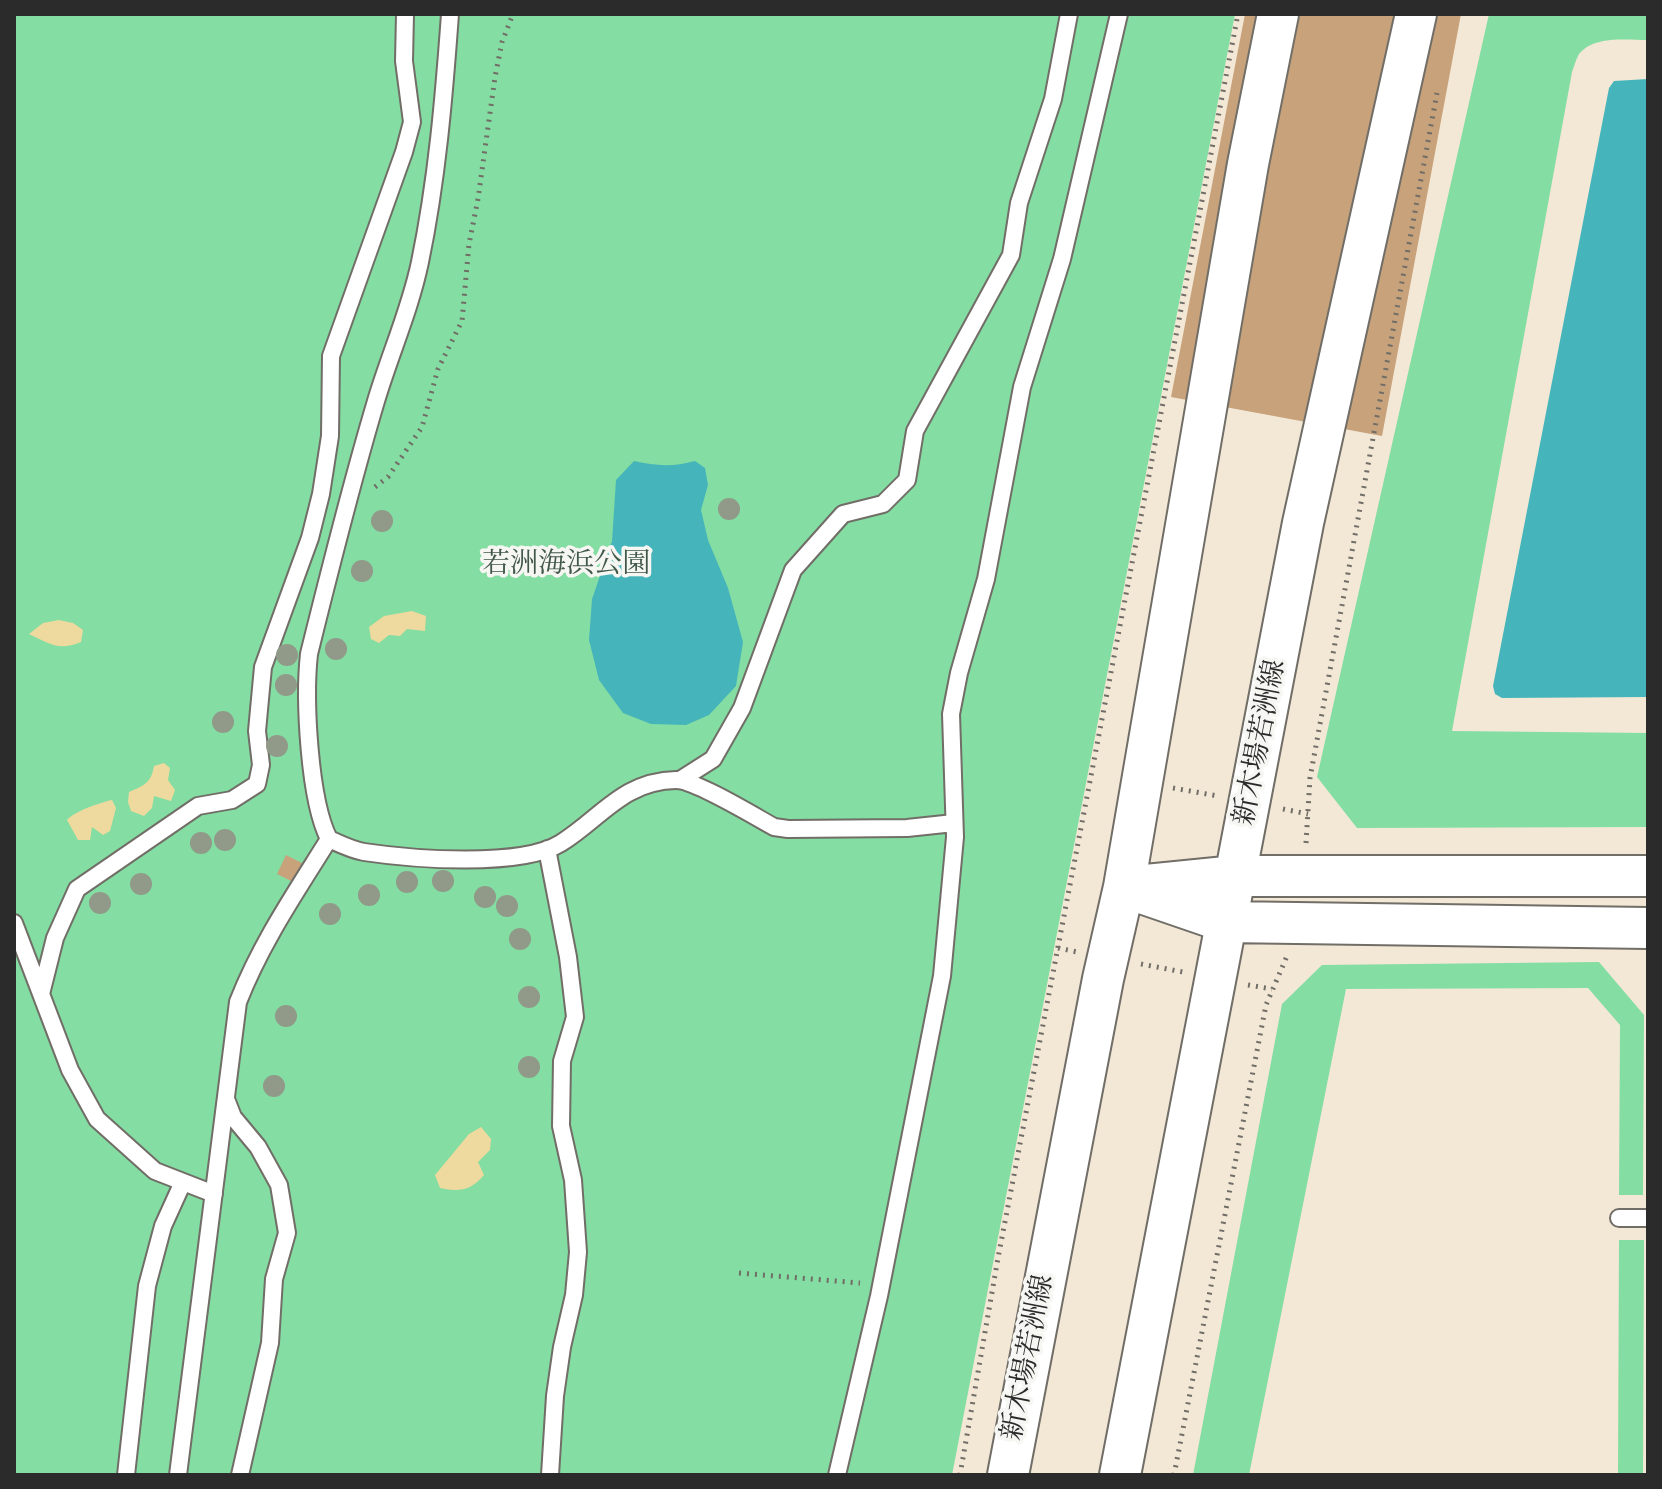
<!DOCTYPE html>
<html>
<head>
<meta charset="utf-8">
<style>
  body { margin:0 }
  #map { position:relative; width:1662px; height:1489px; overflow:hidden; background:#f3e8d6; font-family:"IM FELL English",serif }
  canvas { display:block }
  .frame { position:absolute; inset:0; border:16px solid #2b2b2b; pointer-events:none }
</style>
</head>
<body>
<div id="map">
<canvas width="1662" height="1489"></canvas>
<div class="frame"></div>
</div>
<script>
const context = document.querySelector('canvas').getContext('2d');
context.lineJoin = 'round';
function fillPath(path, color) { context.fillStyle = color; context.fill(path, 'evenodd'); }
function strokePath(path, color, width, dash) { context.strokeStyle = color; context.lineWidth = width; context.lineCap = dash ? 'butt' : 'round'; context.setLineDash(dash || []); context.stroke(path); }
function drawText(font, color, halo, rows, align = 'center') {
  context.font = font + ' "IM FELL English","Noto Serif JP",serif'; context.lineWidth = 7; context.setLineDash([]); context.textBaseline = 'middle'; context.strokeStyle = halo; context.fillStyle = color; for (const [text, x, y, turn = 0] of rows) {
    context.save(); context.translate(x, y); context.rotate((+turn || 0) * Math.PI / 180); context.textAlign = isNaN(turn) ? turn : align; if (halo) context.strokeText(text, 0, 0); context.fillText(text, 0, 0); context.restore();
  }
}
fillPath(new Path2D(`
  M14 14H1235L952 1475H14Z
  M1489 14H1648V40C1627 40 1594 35 1579 54 1576 59 1574 67 1572 72L1452 731 1648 733V827L1357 828 1317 777Z
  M1599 962 1644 1015 1643 1195H1619L1620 1025 1588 988 1346 989 1249 1475H1193L1282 1004 1322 965Z
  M1619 1240H1644L1643 1475H1618Z`), '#84dda2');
fillPath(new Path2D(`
  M412 611 426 616 425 631 407 629 400 636 389 635 379 643 371 639 369 627 384 616Z
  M59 620 73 623 83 630 81 642C58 651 50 644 29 634L43 623Z
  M164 763 170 768 168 780 175 790 171 801 154 796 152 808 144 816 131 811 128 802 129 792C145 785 151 783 154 766Z
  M112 800 116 808 110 831 103 835 92 827 90 840H78L67 820C75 811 99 803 112 800Z
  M481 1127 491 1139 490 1150 478 1162 484 1175C471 1191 458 1192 440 1188L435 1175 469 1134Z`), '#eeda9e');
fillPath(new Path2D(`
  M1648 79V697L1502 698 1495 694 1493 686 1609 88 1614 81Z
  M634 461C656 466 673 467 695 461L705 468 708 485 701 510 708 540 728 588 743 642 736 686 709 715 686 725 651 724 623 713 599 680 589 640 592 599 612 541 616 480Z`), '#45b5bb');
fillPath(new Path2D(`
  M1245 14H1461L1382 436 1171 397Z
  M286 855 302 863 293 882 277 874Z`), '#c8a27a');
const service = new Path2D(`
  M450 14C444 97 437 180 420 262 410 310 390 354 376 401 351 485 330 569 309 654 304 699 309 800 329 839 340 844 352 850 364 852 411 859 521 868 561 843 601 818 623 781 676 780 695 780 754 816 774 827L788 829 907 828 954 823
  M680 780 713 759 742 708 793 570 843 514 883 504 907 480 915 431 1011 255 1019 203 1053 99 1069 14
  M547 849 568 957 575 1017 562 1061 561 1126 573 1180 578 1252 574 1295 562 1347 555 1396 550 1475
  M14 923 70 1070 97 1119 155 1171 214 1194
  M41 994 55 938 77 889 198 806 232 800 257 784 261 765 257 731 263 667 310 538 321 494 330 436 331 356 404 152 412 122 404 61 405 14
  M226 1099 233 1117 258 1147 279 1185 287 1233 274 1279 270 1343 240 1475
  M1619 1218H1648
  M126 1475 147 1286 163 1226 183 1182
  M178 1475 238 1002C261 943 296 892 329 839
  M837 1475 879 1296 942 976 955 837 951 714 959 673 986 579 1022 387 1062 259 1119 14`);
const tertiary = new Path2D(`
  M1136 886 1236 876H1648
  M1124 887 1226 922 1648 928
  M1008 1475 1103 979 1124 887 1248 164 1278 14
  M1120 1475 1303 523 1416 14`);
strokePath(service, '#716d67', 20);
strokePath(tertiary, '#716d67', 44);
strokePath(new Path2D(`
  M375 487 388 477 422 427 438 369 462 321 469 244 478 199 495 77 502 42 513 14
  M1173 788 1218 796
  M1283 809 1308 814
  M1306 843 1310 778 1437 93
  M1058 948 1077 952
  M1141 964 1183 972
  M1248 985 1272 989
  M739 1273 860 1283
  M960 1475 998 1258 1238 14
  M1174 1475 1266 1005 1287 956`), '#716d67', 5, [2, 6]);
strokePath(service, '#fff', 16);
strokePath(tertiary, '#fff', 40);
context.fillStyle = '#919988';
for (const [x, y] of [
  [729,509],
  [382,521],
  [362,571],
  [336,649],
  [287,655],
  [286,685],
  [223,722],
  [277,746],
  [225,840],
  [201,843],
  [443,881],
  [407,882],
  [141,884],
  [369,895],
  [485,897],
  [100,903],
  [507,906],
  [330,914],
  [520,939],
  [529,997],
  [286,1016],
  [529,1067],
  [274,1086]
]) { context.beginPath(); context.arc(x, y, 11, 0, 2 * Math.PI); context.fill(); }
drawText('28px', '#415849', '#f6f6f2', [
  ["若洲海浜公園",566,566]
]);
drawText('28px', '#2b2b2b', '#f6f6f2', [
  ["新木場若洲線",1262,743,-79],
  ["新木場若洲線",1030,1358,-79]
]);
</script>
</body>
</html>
